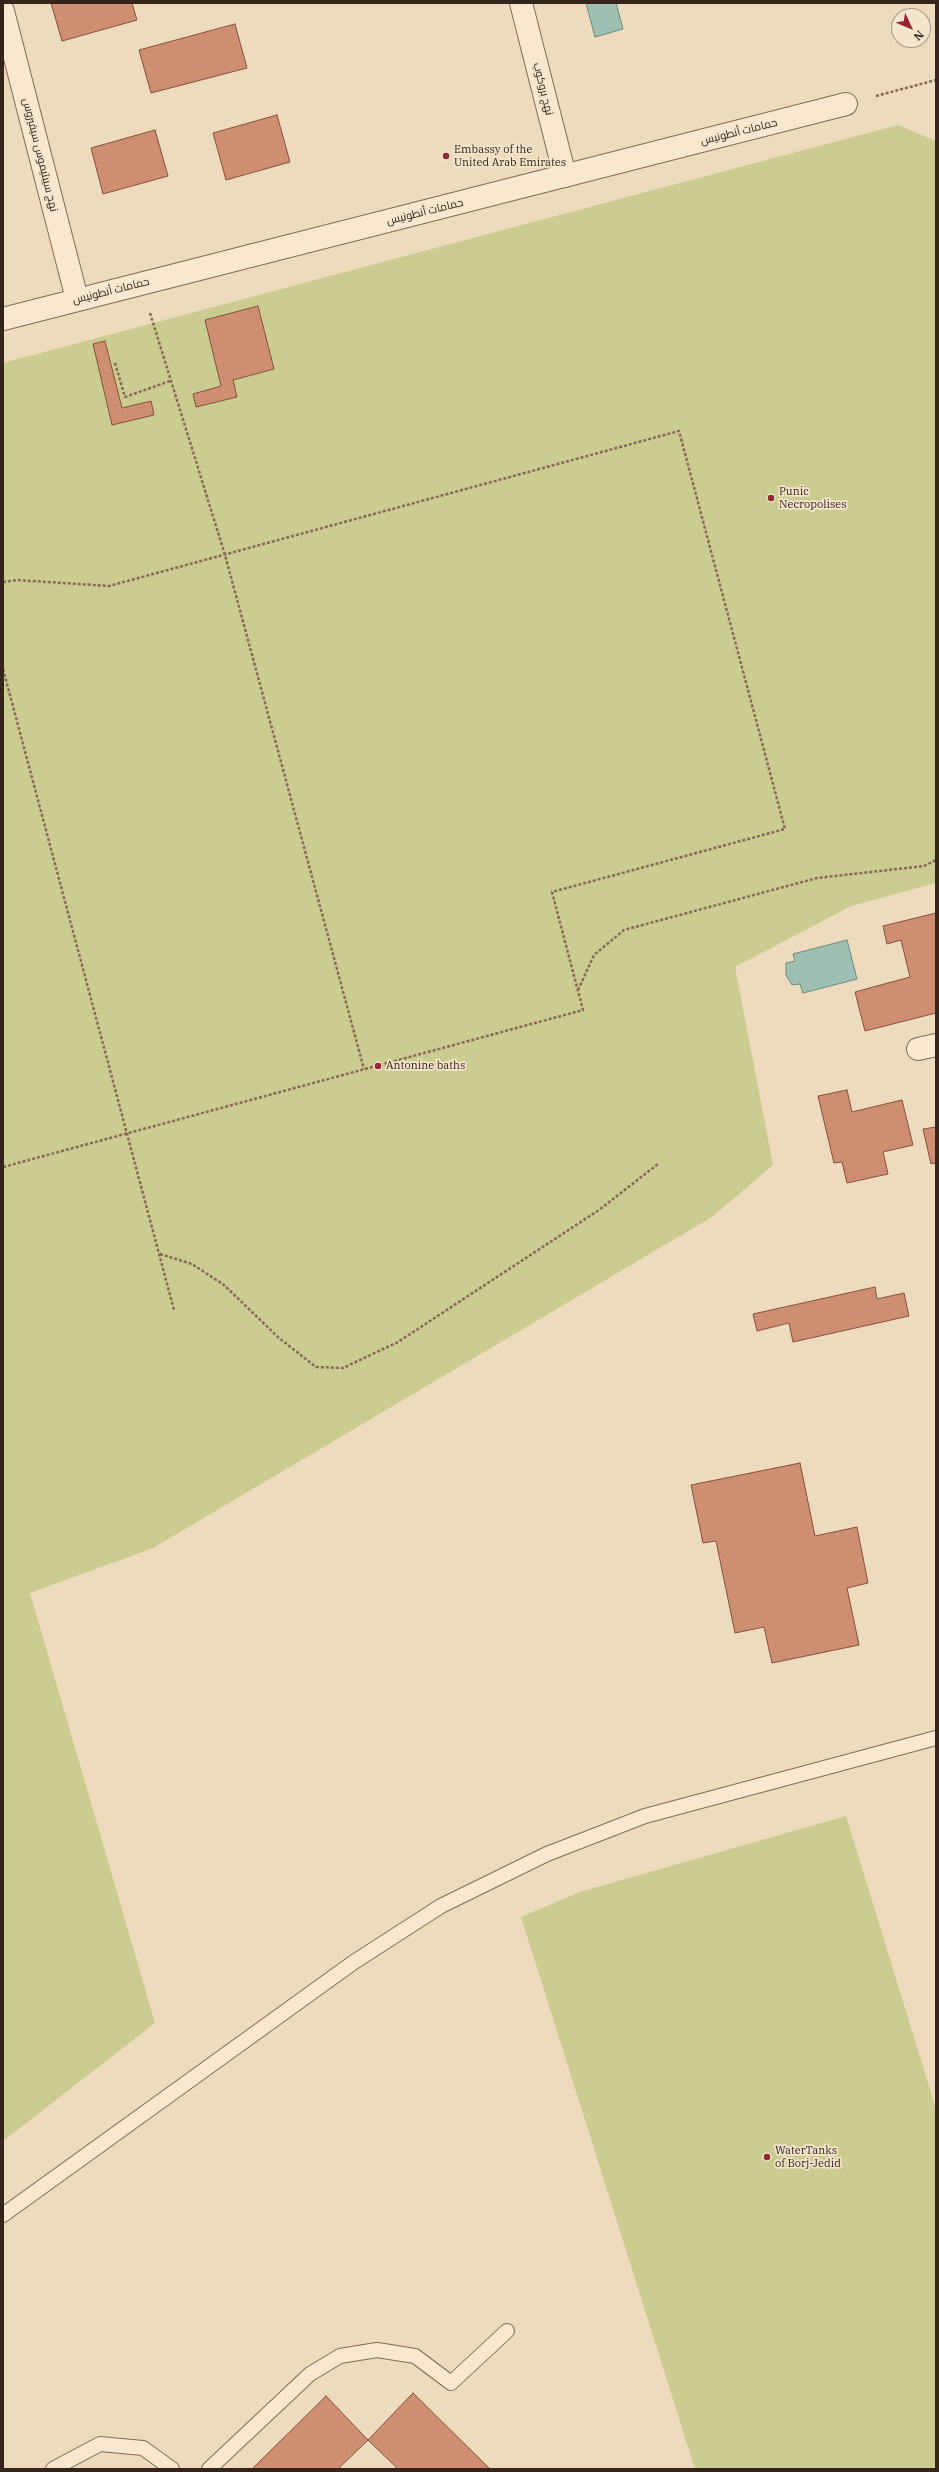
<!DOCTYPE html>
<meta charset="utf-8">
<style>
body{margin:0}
#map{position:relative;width:939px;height:2472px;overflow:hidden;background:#eedabc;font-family:"IBM Plex Serif",serif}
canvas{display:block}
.frame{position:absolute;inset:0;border:4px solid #34241b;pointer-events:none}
.north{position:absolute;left:891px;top:8px;width:40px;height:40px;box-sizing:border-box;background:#f5e5cc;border:1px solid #a89885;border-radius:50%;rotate:134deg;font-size:11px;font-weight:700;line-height:16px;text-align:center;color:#34241b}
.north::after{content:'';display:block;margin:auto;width:14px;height:18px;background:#952531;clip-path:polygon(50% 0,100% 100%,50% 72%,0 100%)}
</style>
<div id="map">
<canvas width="939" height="2472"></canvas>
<div class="frame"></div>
<div class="north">N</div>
</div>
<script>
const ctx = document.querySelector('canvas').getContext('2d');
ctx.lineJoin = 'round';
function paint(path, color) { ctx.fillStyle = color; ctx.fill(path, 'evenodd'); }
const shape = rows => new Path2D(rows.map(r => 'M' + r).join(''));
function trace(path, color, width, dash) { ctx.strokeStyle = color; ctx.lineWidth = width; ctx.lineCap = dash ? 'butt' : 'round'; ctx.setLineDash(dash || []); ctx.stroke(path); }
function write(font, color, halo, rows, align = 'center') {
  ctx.font = font + ' "IBM Plex Serif",Cairo,serif'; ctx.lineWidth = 3.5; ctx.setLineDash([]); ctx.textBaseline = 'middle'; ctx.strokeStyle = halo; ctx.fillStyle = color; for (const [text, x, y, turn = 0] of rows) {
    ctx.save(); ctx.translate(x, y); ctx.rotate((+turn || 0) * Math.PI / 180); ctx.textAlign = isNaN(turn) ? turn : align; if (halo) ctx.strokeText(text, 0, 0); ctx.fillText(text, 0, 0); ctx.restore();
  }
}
const green = shape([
 [898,125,936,141,936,883,851,906,735,967,773,1165,712,1217,153,1548,30,1593,155,2023,3,2141,3,363],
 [846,1816,936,2109,936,2469,695,2469,521,1917,580,1892]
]);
const water = shape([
 [586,3,616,3,623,29,595,37,586,3],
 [847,940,857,979,803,993,800,984,792,985,786,975,786,963,795,961,793,954,847,940]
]);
const building = shape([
 [51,3,132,3,137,20,62,41,51,3],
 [235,24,247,68,151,93,139,50,235,24],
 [277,115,290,162,226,180,213,133,277,115],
 [155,130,168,176,103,194,91,148,155,130],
 [258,306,274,369,233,380,237,397,196,407,193,394,221,386,205,320,258,306],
 [105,341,122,408,151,401,154,415,112,425,93,344,105,341],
 [936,913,936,1013,865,1031,855,992,910,977,901,940,887,944,883,926,936,913],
 [847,1090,852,1112,902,1100,913,1145,883,1152,888,1174,847,1183,842,1162,834,1163,818,1096,847,1090],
 [936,1127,936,1163,931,1164,923,1129,936,1127],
 [875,1287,877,1299,904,1293,909,1316,793,1342,789,1323,757,1331,753,1314,875,1287],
 [800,1463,815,1536,857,1527,868,1583,847,1588,859,1645,772,1663,764,1627,735,1633,716,1541,703,1543,691,1485,800,1463],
 [413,2393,490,2469,398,2469,368,2440,413,2393],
 [326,2396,368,2440,338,2469,252,2469,326,2396]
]);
const path = shape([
 [876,96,936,80],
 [150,313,225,555,364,1069],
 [115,363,125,397,170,381],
 [3,582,17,580,109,586,679,431,785,829,552,892,583,1010,3,1167],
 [3,669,174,1310],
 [578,990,594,955,624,930,817,878,924,866,936,860],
 [160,1254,192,1264,224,1285,279,1338,316,1367,343,1368,398,1342,599,1210,658,1164]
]);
const service = shape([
 [3,2215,354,1962,441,1906,547,1854,645,1816,936,1738],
 [53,2469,100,2444,143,2448,172,2469],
 [209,2469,310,2374,340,2356,377,2350,415,2356,451,2383,507,2331]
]);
const minor = shape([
 [521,3,565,176],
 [3,11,77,299],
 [3,319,846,104],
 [918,1049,936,1045]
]);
const markers = [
 [446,156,4,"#952531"],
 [771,498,4,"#952531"],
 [378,1066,4,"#952531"],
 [767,2157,4,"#952531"]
];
const streetNames = [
 ["نهج بروكوب",543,89,76],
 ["حمامات أنطونيس",739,132,-14],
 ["نهج سيبتيموس سيفيروس",40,155,76],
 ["حمامات أنطونيس",425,212,-14],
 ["حمامات أنطونيس",111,291,-14]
];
const poiNames = [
 ["Embassy of the",454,150],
 ["United Arab Emirates",454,163],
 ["Punic",779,492],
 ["Necropolises",779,505],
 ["Antonine baths",386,1066],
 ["WaterTanks",775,2151],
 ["of Borj-Jedid",775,2164]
];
paint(green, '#cbcc90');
paint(water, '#a0bfb3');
trace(water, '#688c7f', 1);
paint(building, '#cd8e71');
trace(building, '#85513b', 1);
trace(service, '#866a56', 16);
trace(minor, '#866a56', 24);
trace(path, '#866a56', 2.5, [3, 2]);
trace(service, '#f9e8cf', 14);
trace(minor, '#f9e8cf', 22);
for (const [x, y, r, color] of markers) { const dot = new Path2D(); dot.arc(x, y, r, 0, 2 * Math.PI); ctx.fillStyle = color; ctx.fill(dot); trace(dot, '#f5e5cc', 1.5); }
write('11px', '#34241b', '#f5e5cc', streetNames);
write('11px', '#34241b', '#f5e5cc', poiNames, 'left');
</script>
